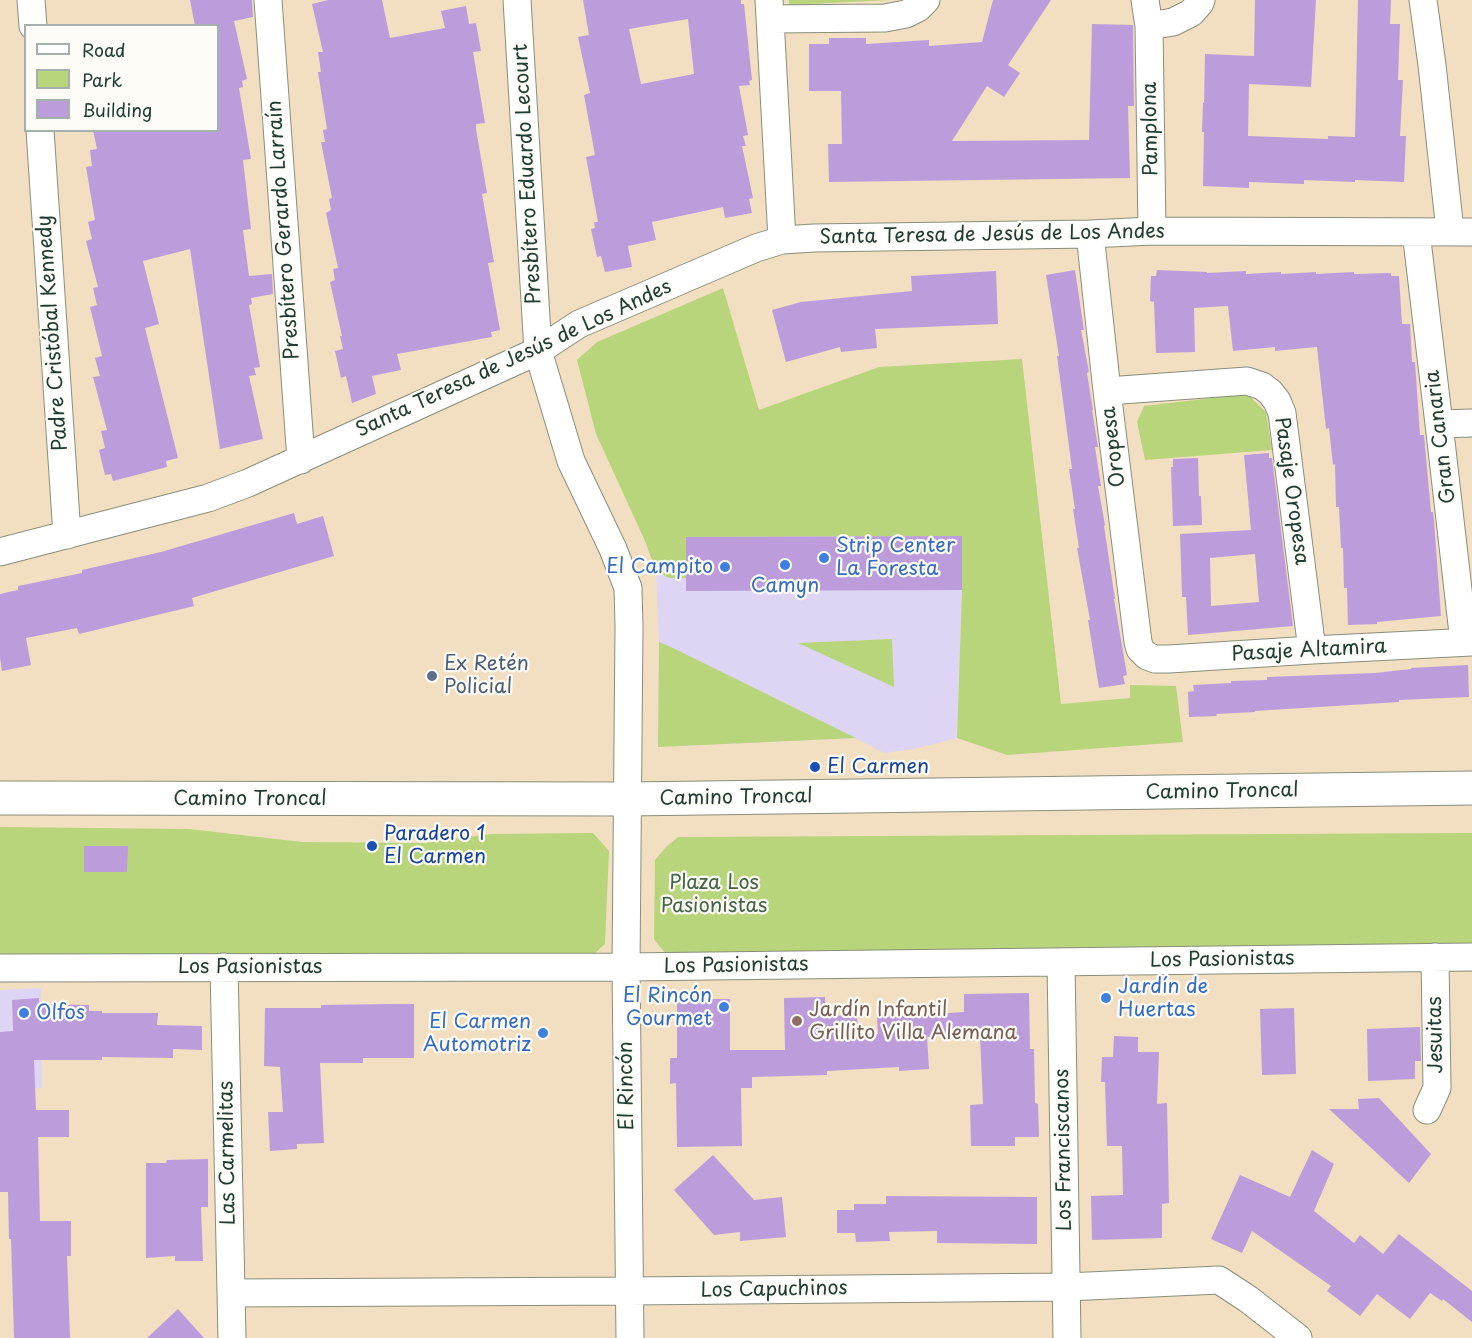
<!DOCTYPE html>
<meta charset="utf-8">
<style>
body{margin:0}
#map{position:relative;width:1472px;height:1338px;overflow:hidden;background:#f2dfc1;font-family:"Playpen Sans",sans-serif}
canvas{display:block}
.legend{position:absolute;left:24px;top:24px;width:195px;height:108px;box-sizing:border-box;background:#fdfcf7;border:2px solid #a4b0a9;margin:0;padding:8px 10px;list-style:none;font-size:18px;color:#1f3d34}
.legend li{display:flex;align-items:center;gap:12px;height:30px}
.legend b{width:30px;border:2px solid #a4b0a9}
</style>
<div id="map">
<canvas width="1472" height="1338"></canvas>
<ul class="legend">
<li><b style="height:8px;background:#fff"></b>Road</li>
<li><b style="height:16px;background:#b8d57b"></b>Park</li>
<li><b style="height:16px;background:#bd9cdb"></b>Building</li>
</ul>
</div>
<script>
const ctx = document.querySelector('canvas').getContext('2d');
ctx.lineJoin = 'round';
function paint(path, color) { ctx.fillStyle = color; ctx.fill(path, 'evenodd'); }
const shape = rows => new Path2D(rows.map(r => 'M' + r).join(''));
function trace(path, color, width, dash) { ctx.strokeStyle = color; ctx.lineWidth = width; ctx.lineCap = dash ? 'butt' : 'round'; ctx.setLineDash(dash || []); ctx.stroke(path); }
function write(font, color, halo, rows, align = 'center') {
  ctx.font = font + ' "Playpen Sans",sans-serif'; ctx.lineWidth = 4.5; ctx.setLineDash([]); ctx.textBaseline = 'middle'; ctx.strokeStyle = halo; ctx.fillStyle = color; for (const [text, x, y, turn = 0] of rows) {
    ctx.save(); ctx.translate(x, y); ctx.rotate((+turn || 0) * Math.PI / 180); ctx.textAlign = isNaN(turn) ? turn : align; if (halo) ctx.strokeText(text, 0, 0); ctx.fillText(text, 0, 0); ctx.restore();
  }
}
const built = shape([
 [962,536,962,590,957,738,914,749,884,753,855,738,658,747,659,642,656,572,645,541,686,537],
 [41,988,42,1088,0,1089,0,990]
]);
const green = shape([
 [789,0,891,0,789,5],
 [723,288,759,410,879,367,1022,359,1061,704,1130,698,1130,685,1176,686,1183,742,1007,755,957,738,962,590,962,536,686,537,686,578,669,578,656,571,645,541,596,434,577,360,597,342],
 [1247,394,1266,412,1272,450,1145,460,1137,422,1144,406],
 [892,639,894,687,798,643],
 [659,642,673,648,856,738,658,747],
 [0,827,189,829,302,842,424,843,491,834,593,833,609,851,605,944,594,954,0,960],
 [1472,833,1472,945,665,953,654,939,655,860,666,847,678,837]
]);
const building = shape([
 [190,0,252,0,253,17,234,21,247,79,242,81,243,87,239,88,251,159,243,160,251,229,243,230,249,276,272,274,273,294,251,298,252,304,249,305,260,367,254,368,256,375,249,376,263,439,220,449,190,249,143,261,159,324,145,328,178,458,166,461,167,467,113,481,111,474,105,475,99,450,105,448,101,431,107,430,93,377,100,376,95,358,102,356,90,307,97,305,93,288,98,287,86,241,92,239,88,222,95,220,86,167,92,166,90,150,97,149,93,130,218,130,218,26,195,26],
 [328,0,382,0,390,38,445,28,441,11,466,6,469,24,476,23,481,51,473,52,485,123,476,124,476,129,487,193,482,194,494,262,488,263,500,330,491,332,492,337,397,354,401,370,372,376,376,394,352,403,346,376,341,378,335,351,343,349,340,336,342,336,330,282,335,280,333,269,338,268,326,213,331,210,329,199,332,198,321,142,325,142,323,130,327,129,318,72,321,72,318,52,323,52,312,4],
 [583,0,741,0,741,4,744,4,752,80,749,81,750,85,739,86,748,135,743,136,746,146,742,146,753,198,749,199,752,213,725,218,723,207,652,222,656,240,628,246,632,267,605,272,601,256,597,257,591,229,595,228,594,222,598,222,586,157,595,155,584,95,590,93,578,37,589,35],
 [688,19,694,74,641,84,629,29],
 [993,0,1051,0,1008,65,1020,73,1004,97,987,86,952,141,1089,140,1092,24,1133,25,1134,106,1128,106,1130,178,829,182,828,144,842,144,841,91,809,91,809,44,829,44,829,38,866,38,866,44,929,40,929,46,982,42],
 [1255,0,1316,0,1311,87,1249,84,1248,136,1328,139,1328,136,1355,137,1358,0,1391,0,1390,24,1400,24,1398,80,1403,80,1400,136,1406,136,1404,182,1355,180,1355,182,1304,180,1304,184,1249,182,1249,188,1203,186,1204,132,1202,132,1203,103,1204,103,1205,54,1254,56],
 [1075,270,1084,330,1081,330,1089,372,1087,373,1093,410,1092,410,1098,447,1095,447,1101,486,1098,486,1105,525,1104,526,1115,599,1114,599,1127,675,1123,676,1125,684,1099,688,1088,620,1090,620,1077,548,1079,548,1073,509,1075,509,1069,469,1072,469,1057,356,1059,356,1046,275],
 [1157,270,1207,272,1207,273,1246,271,1246,274,1281,272,1281,274,1316,272,1316,274,1354,272,1354,274,1391,273,1391,276,1399,276,1402,324,1410,324,1412,362,1415,362,1420,435,1424,435,1431,512,1433,512,1434,521,1441,616,1377,622,1377,624,1348,625,1347,588,1344,588,1343,548,1341,548,1339,507,1336,507,1335,464,1333,465,1329,428,1326,429,1317,347,1275,351,1275,347,1233,351,1228,306,1194,308,1195,352,1156,353,1154,302,1150,301,1151,276,1156,276],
 [996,271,998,324,875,329,877,348,841,352,840,347,786,362,772,310,801,302,912,291,911,276],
 [1269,453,1269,458,1272,458,1293,626,1188,635,1186,597,1182,597,1180,534,1251,530,1244,455],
 [1255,554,1259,602,1211,606,1210,558],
 [1198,458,1199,496,1201,496,1202,525,1173,526,1171,467,1173,467,1173,459],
 [294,513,297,524,323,516,334,556,192,598,194,606,79,634,77,628,26,638,31,665,2,671,0,658,0,594,18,590,18,586,82,573,82,570,161,552],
 [962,536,962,590,686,591,686,537],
 [1468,665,1469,697,1399,700,1399,702,1255,711,1255,712,1216,714,1217,716,1189,717,1188,692,1194,691,1193,685,1231,683,1231,681,1267,680,1267,677,1375,673,1411,669,1411,668],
 [84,846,128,846,127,872,84,872],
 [1029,993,1030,1049,1034,1049,1035,1103,1038,1104,1039,1137,1015,1137,1015,1146,971,1146,970,1105,983,1104,980,1036,927,1037,929,1069,899,1071,899,1067,827,1071,827,1075,752,1077,752,1088,741,1088,742,1146,677,1147,676,1083,670,1084,670,1058,677,1058,677,999,730,999,730,1050,785,1050,784,998,825,997,826,1016,857,1015,858,1034,878,1034,877,1017,964,1012,964,994],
 [39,998,39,1004,89,1005,89,1011,102,1011,102,1013,158,1013,157,1025,202,1026,202,1050,173,1049,173,1058,102,1057,102,1060,34,1060,36,1110,69,1110,69,1137,38,1137,40,1221,71,1221,71,1256,67,1256,70,1338,14,1338,11,1239,9,1239,8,1192,0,1192,0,1032,13,1031,12,1000],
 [390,1004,414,1004,414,1058,363,1058,363,1063,320,1063,324,1143,297,1144,297,1149,270,1151,268,1112,283,1112,280,1067,264,1066,265,1008,321,1008,321,1005],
 [1294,1008,1296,1074,1262,1075,1260,1009],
 [1420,1027,1421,1061,1415,1061,1415,1079,1368,1081,1367,1029],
 [1114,1036,1138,1037,1138,1052,1159,1052,1157,1104,1167,1103,1169,1203,1162,1204,1162,1238,1092,1240,1091,1196,1123,1195,1122,1146,1107,1146,1105,1082,1101,1082,1102,1057,1113,1057],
 [1379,1098,1431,1154,1409,1183,1329,1109,1359,1109,1358,1099],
 [1312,1150,1334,1164,1314,1211,1354,1243,1360,1235,1383,1254,1399,1234,1472,1291,1472,1322,1443,1299,1442,1301,1430,1293,1410,1319,1377,1294,1360,1316,1327,1291,1331,1286,1252,1231,1242,1253,1211,1239,1240,1175,1290,1197],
 [713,1155,754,1200,782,1197,786,1237,740,1241,740,1232,714,1235,674,1190],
 [208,1159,208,1207,201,1207,203,1261,175,1261,175,1256,146,1258,146,1163,166,1163,167,1160],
 [886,1196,1037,1197,1037,1244,937,1243,937,1231,889,1232,890,1241,856,1242,855,1233,837,1233,837,1210,854,1210,854,1204,886,1204],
 [178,1309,204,1338,147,1338]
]);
const minor = shape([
 [31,0,33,26],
 [268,0,301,460],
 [517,0,538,351,571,461,613,549,628,588,629,627,626,967,630,1338],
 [769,0,782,240],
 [1145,0,1149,26,1173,22,1191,13,1200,3,1201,0],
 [1423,0,1432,65,1450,231],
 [770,19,885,18,906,14,918,8,926,0],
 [1149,26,1152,231],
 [40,130,67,535],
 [1416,232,1439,424,1464,642],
 [1090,234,1107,391,1138,642,1140,649,1147,656,1155,659,1169,659,1312,650,1472,642],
 [1107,391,1247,381,1262,386,1270,392,1277,401,1282,413,1312,650],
 [1439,424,1472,423],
 [0,552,208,498,248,483,538,351,579,324,756,248,782,240,814,238,1090,234,1152,231,1472,232],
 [1061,963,1067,1338],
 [224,967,232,1338],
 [0,968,626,967,1472,957],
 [1427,1110,1437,1088,1435,957],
 [231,1293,629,1291,1067,1287,1219,1280,1248,1299,1298,1338]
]);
const primary = shape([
 [0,798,627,799,1472,788]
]);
const markers = [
 [824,558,6,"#3f7fe0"],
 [785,565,6,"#3f7fe0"],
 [725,567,6,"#3f7fe0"],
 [432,676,6,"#5c6f8a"],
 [815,767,6,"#1a4fb4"],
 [372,846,6,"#1a4fb4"],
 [1106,998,6,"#3f7fe0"],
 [724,1007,6,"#3f7fe0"],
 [24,1013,6,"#3f7fe0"],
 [797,1021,6,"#8d6e63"],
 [543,1033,6,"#3f7fe0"]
];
const streetNames = [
 ["Pamplona",1151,129,-91],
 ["Presbítero Eduardo Lecourt",528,174,-93],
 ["Presbítero Gerardo Larraín",284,230,-94],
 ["Santa Teresa de Jesús de Los Andes",992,235,-1],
 ["Padre Cristóbal Kennedy",53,333,-94],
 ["Santa Teresa de Jesús de Los Andes",514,359,-25],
 ["Gran Canaria",1441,437,-97],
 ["Oropesa",1114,447,-97],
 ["Pasaje Oropesa",1291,491,82],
 ["Pasaje Altamira",1309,651,-3],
 ["Camino Troncal",1222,792,-1],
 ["Camino Troncal",736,798,-1],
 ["Camino Troncal",250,799],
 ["Los Pasionistas",1222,960,-1],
 ["Los Pasionistas",736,966,-1],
 ["Los Pasionistas",250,967],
 ["Jesuitas",1436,1035,-91],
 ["El Rincón",627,1086,-91],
 ["Los Franciscanos",1064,1150,-91],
 ["Las Carmelitas",228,1153,-91],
 ["Los Capuchinos",774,1290,-1]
];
const shopNames = [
 ["Strip Center",836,546],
 ["La Foresta",836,569],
 ["El Campito",713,567,"right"],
 ["Camyn",785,586,"center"],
 ["Jardín de",1118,987],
 ["Huertas",1118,1010],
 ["El Rincón",712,996,"right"],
 ["Gourmet",712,1019,"right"],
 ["Olfos",36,1013],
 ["El Carmen",531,1022,"right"],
 ["Automotriz",531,1045,"right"]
];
const serviceNames = [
 ["Ex Retén",444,664],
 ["Policial",444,687]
];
const transitNames = [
 ["El Carmen",827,767],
 ["Paradero 1",384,834],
 ["El Carmen",384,857]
];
const parkNames = [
 ["Plaza Los",714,883],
 ["Pasionistas",714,906]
];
const educationNames = [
 ["Jardín Infantil",809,1010],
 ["Grillito Villa Alemana",809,1033]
];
paint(built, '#ded5f5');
paint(green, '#b8d57b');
paint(building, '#bd9cdb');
trace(minor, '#888e7a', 29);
trace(primary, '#888e7a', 35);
trace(minor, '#fff', 27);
trace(primary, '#fff', 33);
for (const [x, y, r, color] of markers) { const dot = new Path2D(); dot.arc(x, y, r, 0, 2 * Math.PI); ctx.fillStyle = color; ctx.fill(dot); trace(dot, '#fdfcf7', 2); }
write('20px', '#1f3d34', '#fdfcf7', streetNames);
write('20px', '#366cbe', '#fdfcf7', shopNames, 'left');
write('20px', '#4e5e75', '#fdfcf7', serviceNames, 'left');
write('20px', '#164399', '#fdfcf7', transitNames, 'left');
write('20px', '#456346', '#fdfcf7', parkNames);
write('20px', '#785e54', '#fdfcf7', educationNames, 'left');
</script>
